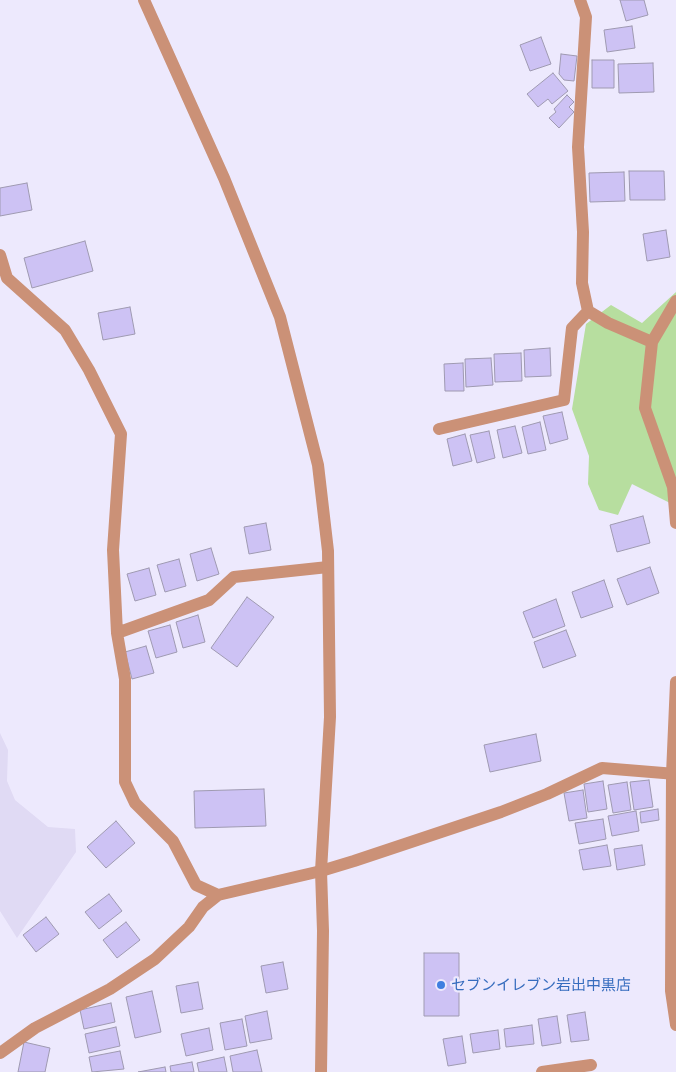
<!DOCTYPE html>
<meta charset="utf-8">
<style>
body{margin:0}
canvas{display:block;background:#ede9fd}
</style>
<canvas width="676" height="1072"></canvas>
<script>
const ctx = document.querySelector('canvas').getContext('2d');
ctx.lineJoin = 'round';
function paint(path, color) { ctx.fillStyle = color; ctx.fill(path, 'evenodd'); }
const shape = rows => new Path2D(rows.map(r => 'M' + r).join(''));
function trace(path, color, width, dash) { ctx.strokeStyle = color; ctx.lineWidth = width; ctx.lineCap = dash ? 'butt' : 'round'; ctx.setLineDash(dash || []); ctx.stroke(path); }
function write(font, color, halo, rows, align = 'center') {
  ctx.font = font + ' "Public Sans","Noto Sans JP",sans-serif'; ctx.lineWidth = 4.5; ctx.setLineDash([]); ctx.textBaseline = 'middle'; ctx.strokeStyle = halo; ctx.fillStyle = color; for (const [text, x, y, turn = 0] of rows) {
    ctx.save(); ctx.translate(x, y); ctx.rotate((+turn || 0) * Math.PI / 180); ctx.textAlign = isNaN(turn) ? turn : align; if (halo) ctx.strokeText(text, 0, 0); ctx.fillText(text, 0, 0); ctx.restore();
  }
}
const built = shape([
 [0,733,8,750,7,781,15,800,48,827,75,829,76,852,17,938,0,911]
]);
const green = shape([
 [676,292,676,506,632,484,618,515,599,510,588,484,589,456,572,409,586,324,611,305,642,323]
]);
const building = shape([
 [620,0,644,0,648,15,626,21,620,0],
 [632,26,635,48,607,52,604,30,632,26],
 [541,37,551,64,530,71,520,45,541,37],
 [561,54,577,56,574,81,564,80,559,74,561,54],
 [592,60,614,60,614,88,592,88,592,60],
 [653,63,654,92,619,93,618,64,653,63],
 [553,73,568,91,552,104,548,99,538,107,527,94,553,73],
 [567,95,574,102,569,107,574,112,559,128,549,118,556,112,554,109,567,95],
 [629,171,664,171,665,200,630,200,629,171],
 [624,172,625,201,590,202,589,173,624,172],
 [27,183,32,210,0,216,0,188,27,183],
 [666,230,670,257,647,261,643,234,666,230],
 [85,241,93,271,32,288,24,258,85,241],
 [130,307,135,334,103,340,98,313,130,307],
 [550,348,551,376,525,377,524,350,550,348],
 [521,353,522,381,495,382,494,354,521,353],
 [491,358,493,385,466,387,465,359,491,358],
 [463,363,464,391,445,391,444,364,463,363],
 [562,412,568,439,550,444,543,416,562,412],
 [540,422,546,450,528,454,522,427,540,422],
 [515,426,522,453,503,458,497,430,515,426],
 [489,431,495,458,477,463,470,435,489,431],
 [465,434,472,461,453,466,447,439,465,434],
 [643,516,650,543,617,552,610,525,643,516],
 [266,523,271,550,249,554,244,527,266,523],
 [211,548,219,574,197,581,190,554,211,548],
 [179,559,186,586,165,592,157,565,179,559],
 [650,567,659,593,627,605,617,579,650,567],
 [149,568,156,595,135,601,127,574,149,568],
 [604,580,613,607,581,618,572,592,604,580],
 [247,597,274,617,237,667,211,648,247,597],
 [556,599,565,626,533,638,523,612,556,599],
 [198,615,205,642,183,648,176,622,198,615],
 [170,625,177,652,156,658,148,631,170,625],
 [566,630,576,656,543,668,534,642,566,630],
 [146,646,154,673,132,679,125,652,146,646],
 [536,734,541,761,490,772,484,745,536,734],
 [649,780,653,807,634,810,630,782,649,780],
 [603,781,607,809,588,812,584,784,603,781],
 [627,782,631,810,613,813,608,785,627,782],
 [264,789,266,826,195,828,194,791,264,789],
 [583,790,587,818,569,821,564,793,583,790],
 [658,809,659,820,641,823,640,812,658,809],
 [636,811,639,831,612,836,608,816,636,811],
 [603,819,606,839,579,844,575,823,603,819],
 [116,821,135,843,106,868,87,847,116,821],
 [607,845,611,866,583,870,579,850,607,845],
 [642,845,645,865,617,870,614,849,642,845],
 [109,894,122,911,99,929,85,912,109,894],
 [46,917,59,934,36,952,23,935,46,917],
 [126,922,140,940,117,958,103,940,126,922],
 [424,953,459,953,459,1016,424,1016,424,953],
 [283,962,288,989,266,993,261,966,283,962],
 [198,982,203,1009,181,1013,176,986,198,982],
 [152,991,161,1032,135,1038,126,997,152,991],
 [111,1003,115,1022,84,1029,80,1010,111,1003],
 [267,1011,272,1039,250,1043,245,1016,267,1011],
 [585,1012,589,1040,571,1042,567,1015,585,1012],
 [557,1016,561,1043,542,1046,538,1019,557,1016],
 [242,1019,247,1046,225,1050,220,1023,242,1019],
 [532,1025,534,1044,506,1047,504,1029,532,1025],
 [116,1027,120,1046,89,1053,85,1034,116,1027],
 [209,1028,213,1050,186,1056,181,1034,209,1028],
 [498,1030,500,1049,473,1053,470,1034,498,1030],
 [462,1036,466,1063,448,1066,443,1039,462,1036],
 [24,1042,50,1048,45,1072,18,1072,24,1042],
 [257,1050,262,1072,233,1072,230,1056,257,1050],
 [120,1051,124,1069,92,1072,89,1057,120,1051],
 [224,1057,227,1072,199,1072,197,1063,224,1057],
 [192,1062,194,1072,171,1072,170,1066,192,1062],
 [165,1067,166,1072,138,1072,165,1067]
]);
const minor = shape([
 [580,0,586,17,578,147,583,232,582,283,588,311,608,323,652,342],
 [0,255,7,278,65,330,89,370,121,434,113,550,117,633,125,679,125,782,135,803,173,841,196,885,218,895],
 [676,301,652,342,645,408,673,487,676,523],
 [439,429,564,400,572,328,588,311],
 [117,633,209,600,234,577,328,567],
 [676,682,672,774,671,991,676,1025],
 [0,1053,35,1028,110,989,155,959,189,927,203,907,218,895,321,871,354,861,501,812,547,794,602,768,676,774],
 [542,1072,591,1065]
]);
const tertiary = shape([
 [144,0,224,178,280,317,318,465,328,551,330,717,321,871,323,931,321,1072]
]);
const markers = [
 [441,985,5,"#3f7fe0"]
];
const shopNames = [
 ["セブンイレブン岩出中黒店",451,985]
];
paint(built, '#e0daf4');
paint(green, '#b7de9f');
paint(building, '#cdc2f4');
trace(building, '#9f9ab1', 1);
trace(minor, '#cb9177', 12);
trace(tertiary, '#cb9177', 12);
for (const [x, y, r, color] of markers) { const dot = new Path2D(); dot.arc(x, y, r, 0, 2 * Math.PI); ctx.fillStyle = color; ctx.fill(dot); trace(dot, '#ede9fd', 2); }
write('15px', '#366cbe', '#ede9fd', shopNames, 'left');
</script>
